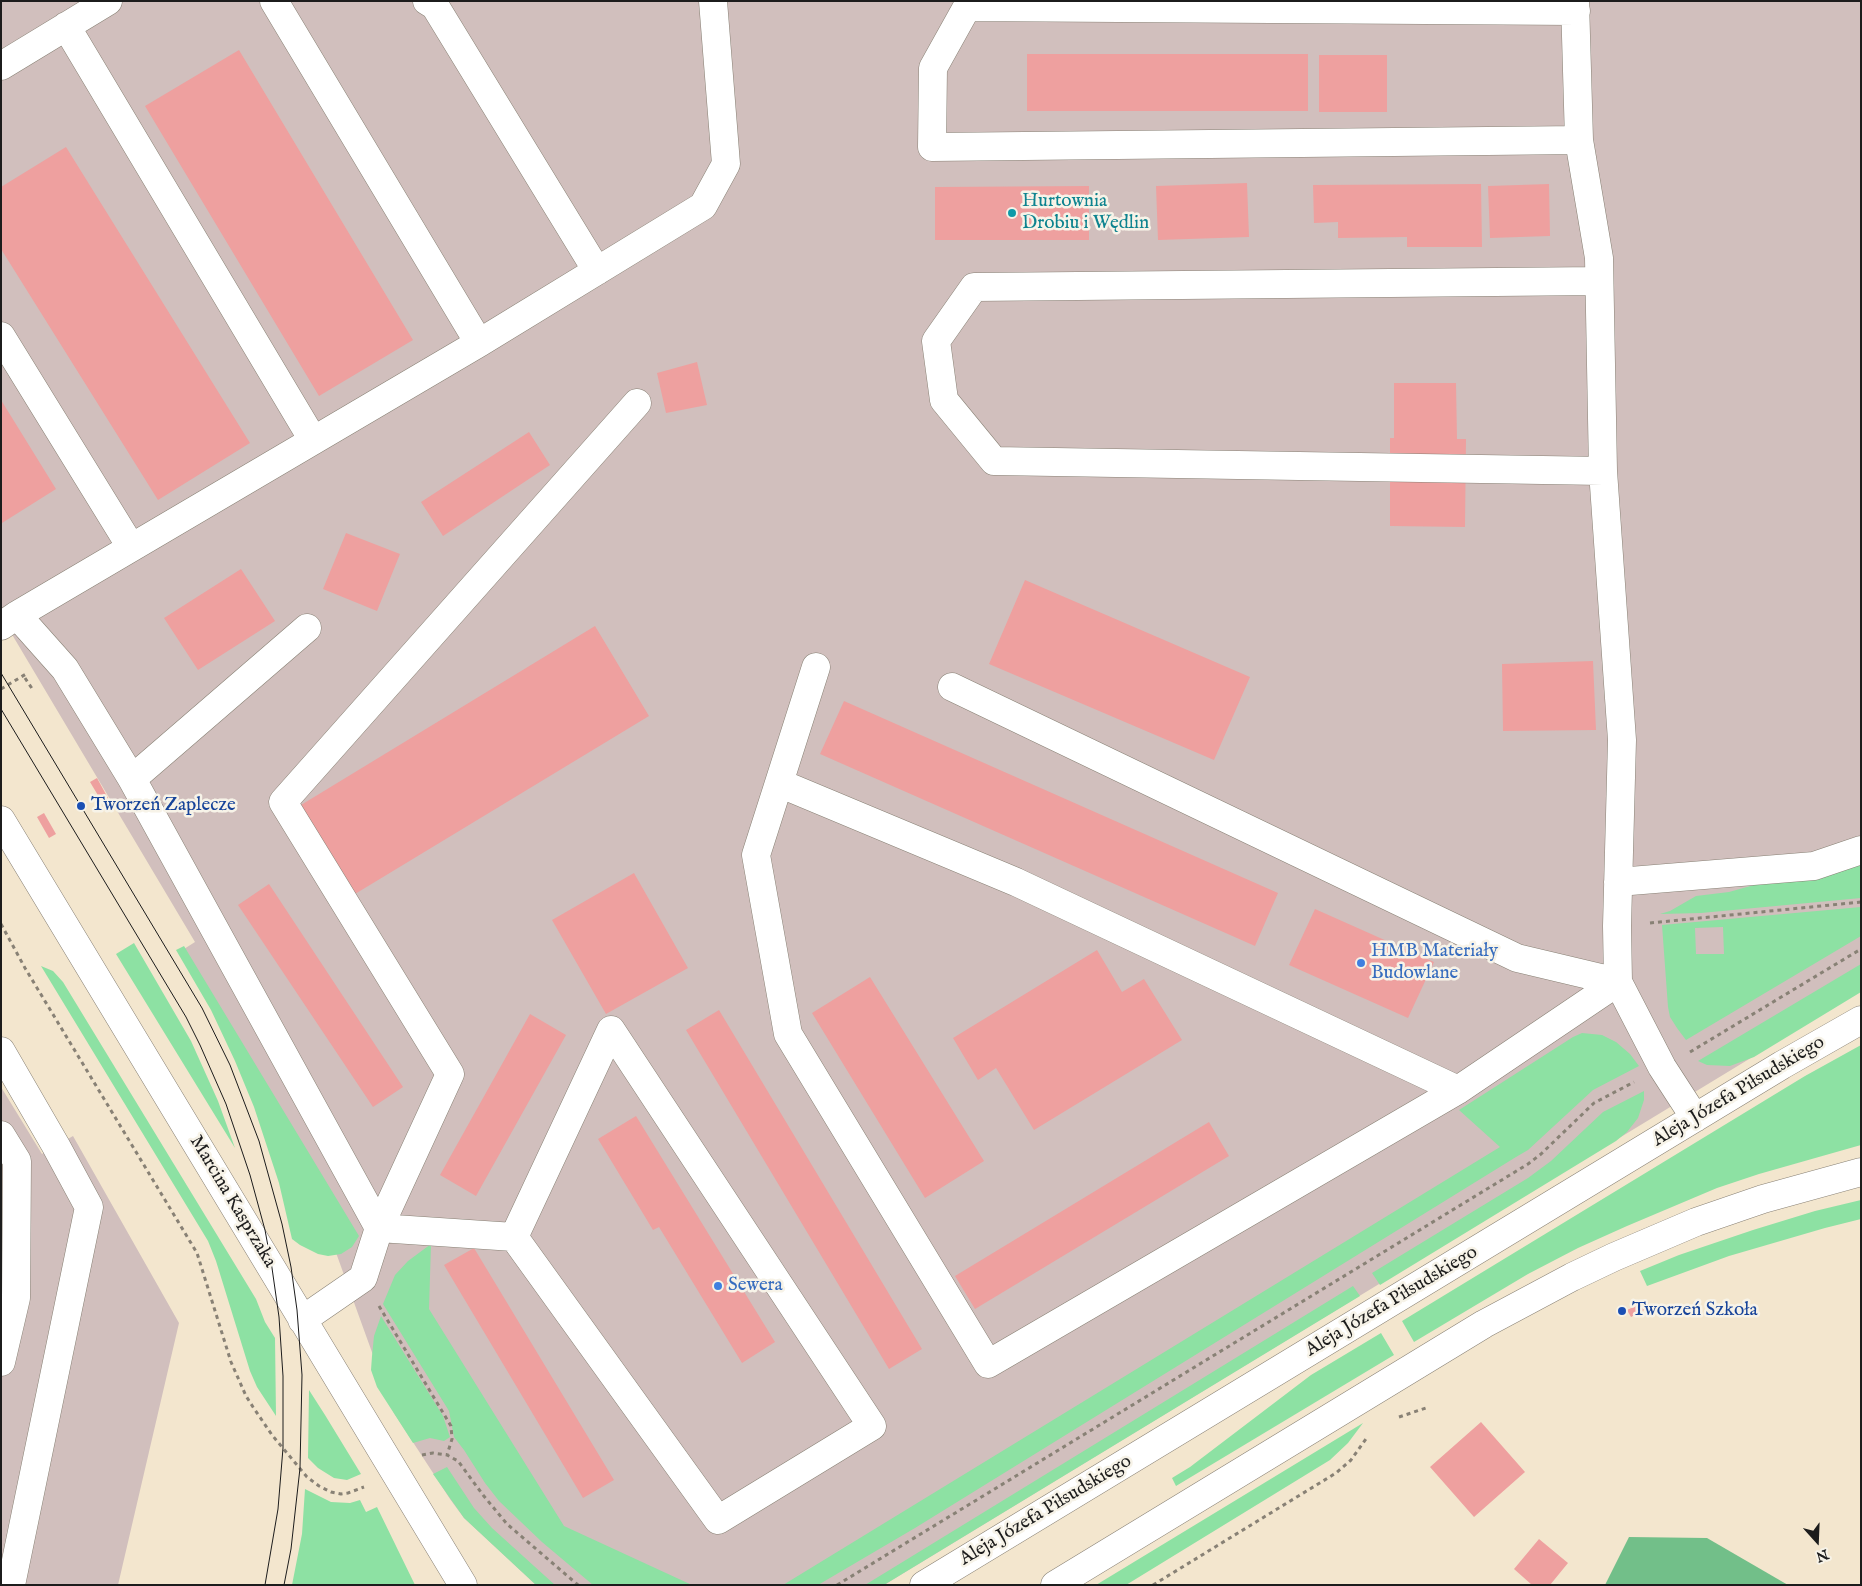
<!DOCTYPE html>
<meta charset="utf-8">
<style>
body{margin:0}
#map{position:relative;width:1862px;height:1586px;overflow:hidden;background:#f3e6ce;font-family:"IM FELL English",serif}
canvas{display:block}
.frame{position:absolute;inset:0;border:2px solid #1c1c1c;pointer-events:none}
.north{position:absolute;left:1792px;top:1516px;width:50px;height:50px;-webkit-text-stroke:4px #f7f3e8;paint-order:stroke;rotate:160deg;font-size:14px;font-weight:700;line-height:20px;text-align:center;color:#1c1c1c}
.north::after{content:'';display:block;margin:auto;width:18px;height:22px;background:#1c1c1c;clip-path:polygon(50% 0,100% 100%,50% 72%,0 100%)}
</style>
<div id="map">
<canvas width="1862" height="1586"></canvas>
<div class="frame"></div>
<div class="north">N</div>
</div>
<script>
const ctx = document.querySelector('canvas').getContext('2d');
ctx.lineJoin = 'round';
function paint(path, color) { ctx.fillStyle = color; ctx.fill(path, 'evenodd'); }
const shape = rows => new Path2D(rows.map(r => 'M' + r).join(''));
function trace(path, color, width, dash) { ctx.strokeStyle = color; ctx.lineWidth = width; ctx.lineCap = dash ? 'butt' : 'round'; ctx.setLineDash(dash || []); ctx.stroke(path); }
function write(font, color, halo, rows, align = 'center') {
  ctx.font = font + ' "IM FELL English",serif'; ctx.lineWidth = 5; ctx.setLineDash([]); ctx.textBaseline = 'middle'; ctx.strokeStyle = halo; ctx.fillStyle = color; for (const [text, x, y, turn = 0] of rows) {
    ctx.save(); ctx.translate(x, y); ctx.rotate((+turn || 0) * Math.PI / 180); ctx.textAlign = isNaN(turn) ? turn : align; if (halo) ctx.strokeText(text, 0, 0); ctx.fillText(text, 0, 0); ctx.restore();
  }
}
const industrial = shape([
 [1,1,1861,1,1861,991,884,1585,536,1585,464,1518,450,1499,394,1413,301,1156,184,949,195,942,1,616],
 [1,1087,42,1154,73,1136,179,1323,118,1585,1,1585]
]);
const green = shape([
 [1861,855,1861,898,1701,913,1660,914,1670,911,1696,896,1729,892],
 [1861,907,1861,936,1686,1040,1677,1028,1670,1017,1668,1007,1662,925],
 [1723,927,1724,954,1696,954,1695,928],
 [134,943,191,1041,218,1101,235,1148,116,954],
 [184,946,359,1236,352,1247,341,1254,328,1256,318,1254,300,1245,292,1239,279,1183,254,1107,235,1061,211,1010,176,950],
 [1861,964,1861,992,1754,1057,1730,1066,1707,1065,1698,1061],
 [41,966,53,971,63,982,256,1299,265,1322,275,1338,276,1416,257,1387,250,1371,216,1261,208,1241],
 [1582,1033,1602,1035,1616,1042,1630,1054,1639,1066,1593,1090,1528,1150,1516,1157,915,1528,818,1585,783,1585,1500,1147,1459,1110,1573,1037],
 [1861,1045,1861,1145,1759,1174,1717,1188,1627,1226,1578,1248,1528,1274,1414,1342,1402,1321,1805,1076],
 [1644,1091,1644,1100,1638,1118,1627,1132,1616,1141,1380,1285,1372,1273,1528,1178,1551,1161,1603,1112],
 [1861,1200,1861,1219,1825,1228,1729,1256,1647,1286,1640,1271,1679,1255,1753,1230,1815,1211],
 [431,1244,429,1309,564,1526,692,1585,593,1585,542,1542,499,1501,485,1483,464,1450,454,1437,449,1411,383,1304,395,1275,408,1261],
 [1353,1286,1360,1296,884,1585,865,1585],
 [381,1316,443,1416,450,1437,444,1441,430,1438,413,1443,377,1387,371,1370,372,1356,374,1336],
 [1381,1333,1394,1355,1176,1486,1172,1478,1190,1467,1311,1375],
 [309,1390,325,1415,361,1474,347,1480,334,1478,318,1468,308,1458],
 [1363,1423,1348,1443,1330,1460,1126,1585,1096,1585],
 [447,1467,474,1508,492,1528,555,1585,536,1585,464,1518,433,1474],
 [305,1489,331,1502,350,1503,360,1500,366,1512,377,1507,415,1585,292,1585,302,1534]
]);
const forest = shape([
 [1629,1537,1707,1538,1788,1585,1605,1585]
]);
const building = shape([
 [239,50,413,340,319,396,145,106],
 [1027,54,1308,54,1308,111,1027,111],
 [1319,55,1387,55,1387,112,1319,112],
 [66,147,250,443,158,500,1,249,1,187],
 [1247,183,1249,237,1158,240,1156,186],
 [1481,184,1482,247,1407,247,1407,237,1338,238,1338,222,1314,223,1313,185],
 [1549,184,1550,236,1490,238,1488,186],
 [1089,186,1089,240,935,240,935,187],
 [697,362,707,405,666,413,657,373],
 [1394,383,1456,383,1457,439,1466,439,1465,527,1390,526,1390,438,1394,438],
 [1,400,56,489,2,523,1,521],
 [529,432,550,465,443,536,421,502],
 [346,533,400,554,377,611,323,589],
 [241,569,275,621,198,670,164,618],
 [1025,580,1250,677,1214,760,989,664],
 [595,626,649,716,355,894,301,805],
 [1593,661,1596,730,1503,731,1502,664],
 [844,701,1278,893,1255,946,820,754],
 [97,778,108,798,102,802,90,782],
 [44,813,56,834,49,838,37,817],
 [634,873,688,968,606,1014,552,920],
 [269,884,403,1087,373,1107,238,905],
 [1315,909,1434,962,1408,1018,1289,965],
 [1097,950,1122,992,1144,979,1182,1040,1034,1130,996,1068,978,1080,953,1038],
 [870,977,984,1161,925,1198,812,1013],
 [719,1010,922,1349,889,1369,686,1030],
 [530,1014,566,1035,476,1196,440,1175],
 [636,1116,775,1342,742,1363,659,1227,653,1230,598,1139],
 [1209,1122,1229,1156,975,1309,955,1276],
 [474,1248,614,1480,583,1498,444,1265],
 [1647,1301,1650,1307,1631,1317,1627,1310],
 [1481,1422,1525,1472,1474,1517,1430,1467],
 [1539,1539,1568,1563,1550,1585,1532,1585,1514,1569]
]);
const path = shape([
 [25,678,33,690],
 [1,689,26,674],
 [1650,923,1861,902],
 [1,924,25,968,197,1253,231,1362,246,1396,253,1407,272,1435,307,1477,319,1486,331,1492,341,1494,348,1493,364,1487],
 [1690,1052,1861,949],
 [379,1306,451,1426,452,1439,447,1455],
 [1399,1417,1426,1408],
 [422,1455,433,1453,447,1455,458,1461,483,1495,507,1524,578,1585],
 [837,1585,1528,1164,1541,1154,1594,1103,1634,1082],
 [1153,1585,1336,1473,1351,1460,1368,1436]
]);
const minor = shape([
 [274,1,479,343],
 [427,1,435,6,597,271],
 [973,1,967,7,933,68,932,147,1579,140],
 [1575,1,1579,140,1599,258,1603,471,1622,740,1617,926,1618,982,1662,1067,1695,1118],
 [967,7,1576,11],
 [66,26,313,440],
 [1,66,108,1],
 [1599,281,974,287,936,341,944,400,994,461,1603,471],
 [1,336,131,547],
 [17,615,65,669,132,779,379,1228,514,1237,718,1520,872,1426,611,1030,514,1237],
 [1,626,17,615,479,343,703,206,726,164,713,1],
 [816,667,756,855,788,1034,988,1364,1458,1090,1618,982,1517,958,952,687],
 [132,779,307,628],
 [779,783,1016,882,1458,1090],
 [1,820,463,1585],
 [1618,882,1814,866,1861,850],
 [1,1051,56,1146,89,1207,11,1585],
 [1,1135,17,1161,16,1298,1,1362],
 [302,1320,363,1278,379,1228,450,1074,283,802,637,403],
 [924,1585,1782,1065,1861,1020],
 [1055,1585,1415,1366,1484,1324,1572,1277,1614,1257,1696,1222,1763,1199,1861,1172]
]);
const tram = shape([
 [1,673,202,1008,230,1065,259,1141,282,1224,291,1267,297,1310,302,1375,300,1468,291,1549,284,1585],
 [1,709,186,1017,200,1045,226,1104,250,1175,265,1230,272,1268,279,1317,283,1376,283,1448,278,1509,265,1585]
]);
const markers = [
 [1012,213,5,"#0f9aa8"],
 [81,806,5,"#1a4fb4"],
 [1361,963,5,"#3f7fe0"],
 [718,1286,5,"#3f7fe0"],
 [1622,1311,5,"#1a4fb4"]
];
const cultureNames = [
 ["Hurtownia",1022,202],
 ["Drobiu i Wędlin",1022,224]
];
const transitNames = [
 ["Tworzeń Zaplecze",91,806],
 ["Tworzeń Szkoła",1632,1311]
];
const shopNames = [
 ["HMB Materiały",1371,952],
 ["Budowlane",1371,974],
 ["Sewera",728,1286]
];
const streetNames = [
 ["Aleja Józefa Piłsudskiego",1739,1092,-31],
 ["Marcina Kasprzaka",232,1202,59],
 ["Aleja Józefa Piłsudskiego",1392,1302,-31],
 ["Aleja Józefa Piłsudskiego",1046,1511,-31]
];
paint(industrial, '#d1bfbd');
paint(green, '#8de1a3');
paint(forest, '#72bf89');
paint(building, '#eea09f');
trace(minor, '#888175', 29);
trace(path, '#888175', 3, [4, 4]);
trace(minor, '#fff', 28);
trace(tram, '#1c1c1c', 1);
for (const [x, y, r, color] of markers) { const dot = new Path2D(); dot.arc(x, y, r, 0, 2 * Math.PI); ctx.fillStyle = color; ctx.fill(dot); trace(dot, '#f7f3e8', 2); }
write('19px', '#0d838f', '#f7f3e8', cultureNames, 'left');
write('19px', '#164399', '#f7f3e8', transitNames, 'left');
write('19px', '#366cbe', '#f7f3e8', shopNames, 'left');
write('19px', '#1c1c1c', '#f7f3e8', streetNames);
</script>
